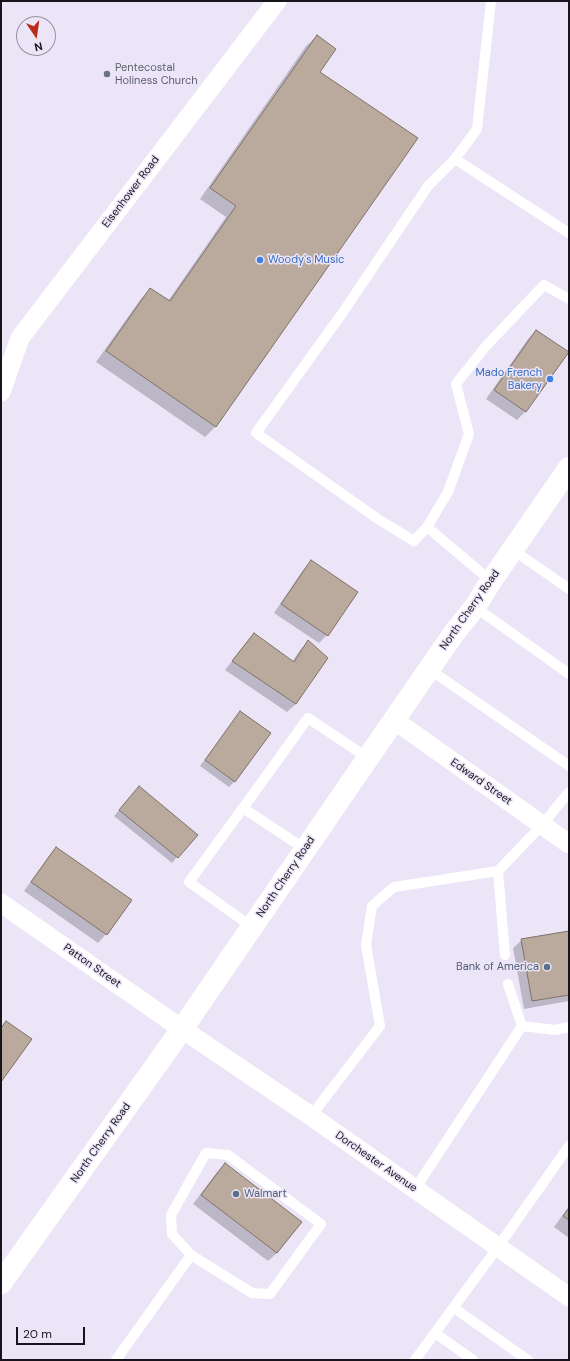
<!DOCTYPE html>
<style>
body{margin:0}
#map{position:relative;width:570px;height:1361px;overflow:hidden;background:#ece5f8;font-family:"DM Sans",sans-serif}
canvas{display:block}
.frame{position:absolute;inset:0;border:2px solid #17151b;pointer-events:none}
.north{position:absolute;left:16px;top:16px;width:40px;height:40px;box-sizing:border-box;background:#ece5f8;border:1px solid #9792a0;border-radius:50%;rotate:167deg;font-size:11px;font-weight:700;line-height:16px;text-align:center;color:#17151b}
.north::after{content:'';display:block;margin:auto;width:14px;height:18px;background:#b92c17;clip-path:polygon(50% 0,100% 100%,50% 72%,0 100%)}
.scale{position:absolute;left:16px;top:1327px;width:69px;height:18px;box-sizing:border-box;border:2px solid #17151b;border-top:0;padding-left:5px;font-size:12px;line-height:14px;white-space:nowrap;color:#17151b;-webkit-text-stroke:3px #ece5f8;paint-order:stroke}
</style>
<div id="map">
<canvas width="570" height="1361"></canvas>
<div class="frame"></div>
<div class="north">N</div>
<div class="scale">20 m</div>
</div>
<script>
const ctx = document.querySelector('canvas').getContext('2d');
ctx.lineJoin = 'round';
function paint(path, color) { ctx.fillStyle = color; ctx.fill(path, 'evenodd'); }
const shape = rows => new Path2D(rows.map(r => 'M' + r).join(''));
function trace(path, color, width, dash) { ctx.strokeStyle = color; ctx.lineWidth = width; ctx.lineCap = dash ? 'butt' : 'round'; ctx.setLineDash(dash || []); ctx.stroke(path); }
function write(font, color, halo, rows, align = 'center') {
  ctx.font = font + ' "DM Sans",sans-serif'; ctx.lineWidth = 3; ctx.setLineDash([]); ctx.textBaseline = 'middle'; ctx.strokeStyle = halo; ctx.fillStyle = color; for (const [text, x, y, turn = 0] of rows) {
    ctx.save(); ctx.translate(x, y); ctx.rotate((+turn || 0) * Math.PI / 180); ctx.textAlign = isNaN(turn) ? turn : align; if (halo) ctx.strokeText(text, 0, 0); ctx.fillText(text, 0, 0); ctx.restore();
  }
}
const shadow = shape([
 [317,36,319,72,216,426,205,437,96,362,140,300,150,289,168,301,226,217,200,199,306,46],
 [536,331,567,352,525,412,517,420,486,399,528,339],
 [311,562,327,635,319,643,274,613,303,570],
 [254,634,292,662,300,650,308,642,326,658,296,704,287,712,225,670,246,643],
 [240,713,235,781,229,787,200,766,235,719],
 [133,794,177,857,172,863,114,816],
 [56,848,106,934,98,943,24,891,48,857],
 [569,932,569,1001,524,1009,513,948,522,940],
 [225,1164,277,1253,268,1261,193,1204,217,1172],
 [569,1206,569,1238,554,1227]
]);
const building = shape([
 [317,35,336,49,320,72,418,138,216,427,106,351,150,288,170,301,236,206,210,188,317,35],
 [536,330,569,352,526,412,494,390,536,330],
 [311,560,358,592,328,636,281,604,311,560],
 [254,633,294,662,308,640,328,658,296,704,232,661,254,633],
 [240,711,271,733,235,782,205,760,240,711],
 [139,786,198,835,178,858,119,810,139,786],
 [56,847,132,900,107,935,31,882,56,847],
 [569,931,569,995,532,1001,521,939,569,931],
 [6,1021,32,1039,1,1082,1,1028,6,1021],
 [225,1163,302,1222,277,1253,201,1195,225,1163],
 [569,1208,569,1220,563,1216,569,1208]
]);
const service = shape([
 [491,1,477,129,455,159,569,233],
 [455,159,428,186,341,315,256,433,378,519,414,541,427,527,448,492,469,434,456,384,486,346,544,285,569,299],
 [427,527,491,581],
 [513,550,569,589],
 [475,607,569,674],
 [429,669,569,766],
 [243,808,308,718,368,758],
 [498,871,505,955],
 [252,927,189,882,243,808,305,849],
 [508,984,522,1026],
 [522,1026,555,1030,569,1027],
 [311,1116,380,1026,366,945,372,906,394,887,498,871,542,825,569,792],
 [415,1189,522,1026],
 [454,1308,528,1360],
 [435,1333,473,1360],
 [116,1360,191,1255,252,1293,270,1294,321,1224,228,1155,206,1153,171,1215,172,1234,191,1255],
 [415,1360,498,1247,569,1146]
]);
const minor = shape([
 [1,392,20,338,277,1],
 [394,720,569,844],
 [1,903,182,1029,311,1116,569,1297]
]);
const primary = shape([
 [1,1283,182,1029,394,720,454,633,475,607,491,581,569,468]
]);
const markers = [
 [107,74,4,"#6b7280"],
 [260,260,4,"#3f7fe0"],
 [550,379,4,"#3f7fe0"],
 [547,967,4,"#5c6f8a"],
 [236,1194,4,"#5c6f8a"]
];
const worshipNames = [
 ["Pentecostal",115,68],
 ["Holiness Church",115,81]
];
const streetNames = [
 ["Eisenhower Road",131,192,-53],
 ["North Cherry Road",470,610,-55],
 ["Edward Street",481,782,35],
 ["North Cherry Road",286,877,-56],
 ["Patton Street",92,966,35],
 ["North Cherry Road",101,1143,-55],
 ["Dorchester Avenue",376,1162,35]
];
const shopNames = [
 ["Woody's Music",268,260],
 ["Mado French",542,373,"right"],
 ["Bakery",542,386,"right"]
];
const serviceNames = [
 ["Bank of America",539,967],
 ["Walmart",244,1194,"left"]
];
paint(shadow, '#0003');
paint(building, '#b9aa9d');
trace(building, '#7f7165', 1);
trace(service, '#fff', 10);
trace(minor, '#fff', 19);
trace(primary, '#fff', 22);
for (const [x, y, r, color] of markers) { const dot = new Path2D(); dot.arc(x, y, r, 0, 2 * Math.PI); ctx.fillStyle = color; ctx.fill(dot); trace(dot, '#ece5f8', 1.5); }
write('11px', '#5b616d', '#ece5f8', worshipNames, 'left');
write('11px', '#17151b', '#ece5f8', streetNames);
write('11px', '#366cbe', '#ece5f8', shopNames, 'left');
write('11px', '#4e5e75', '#ece5f8', serviceNames, 'right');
</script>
